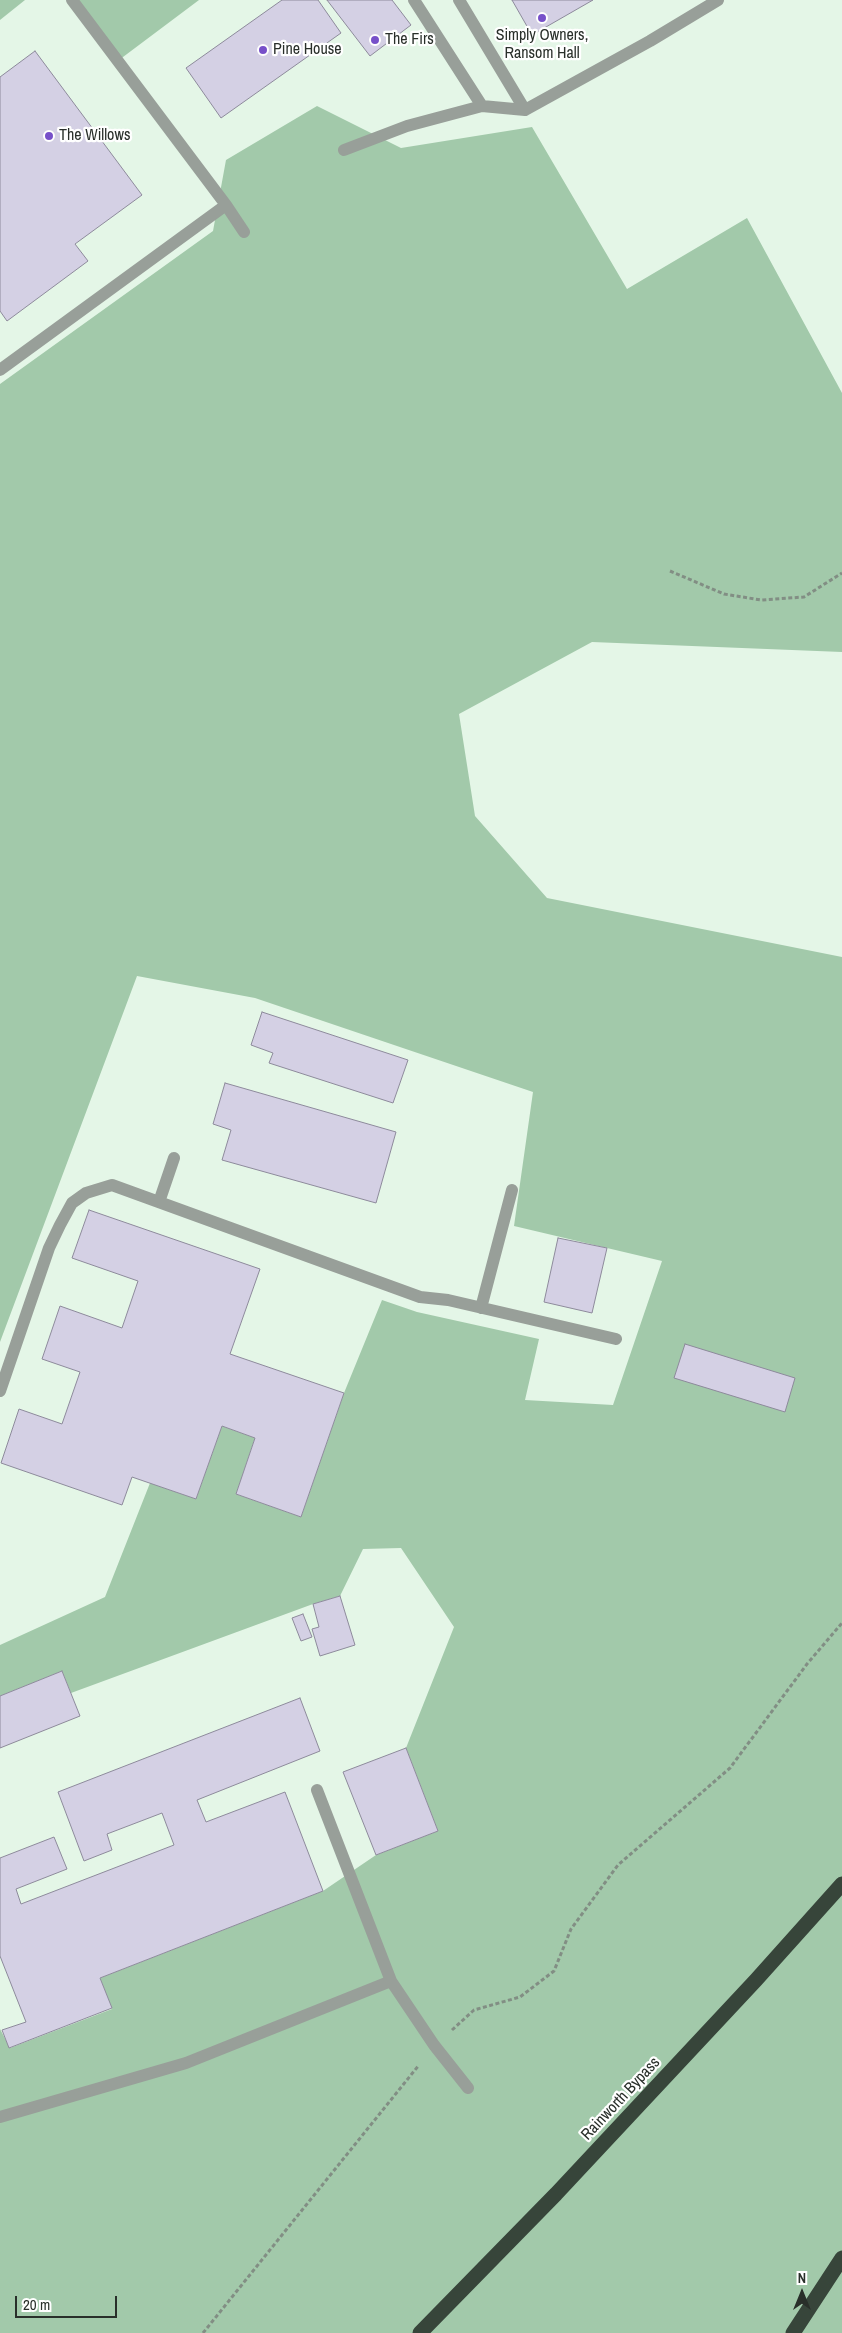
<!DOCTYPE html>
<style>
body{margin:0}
#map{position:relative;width:842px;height:2333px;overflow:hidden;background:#e4f6e7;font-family:"Archivo Narrow",sans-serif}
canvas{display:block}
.north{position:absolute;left:777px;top:2268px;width:50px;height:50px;-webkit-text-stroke:4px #fff;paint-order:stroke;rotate:0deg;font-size:14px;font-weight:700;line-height:20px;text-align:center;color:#292f2a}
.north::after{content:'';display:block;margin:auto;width:18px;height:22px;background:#292f2a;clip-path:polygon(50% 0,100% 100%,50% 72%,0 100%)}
.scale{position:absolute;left:15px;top:2296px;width:102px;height:22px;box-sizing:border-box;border:2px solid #292f2a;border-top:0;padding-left:6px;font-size:15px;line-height:18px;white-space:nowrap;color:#292f2a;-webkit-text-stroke:4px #fff;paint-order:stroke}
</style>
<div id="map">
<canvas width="842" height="2333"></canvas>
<div class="north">N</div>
<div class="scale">20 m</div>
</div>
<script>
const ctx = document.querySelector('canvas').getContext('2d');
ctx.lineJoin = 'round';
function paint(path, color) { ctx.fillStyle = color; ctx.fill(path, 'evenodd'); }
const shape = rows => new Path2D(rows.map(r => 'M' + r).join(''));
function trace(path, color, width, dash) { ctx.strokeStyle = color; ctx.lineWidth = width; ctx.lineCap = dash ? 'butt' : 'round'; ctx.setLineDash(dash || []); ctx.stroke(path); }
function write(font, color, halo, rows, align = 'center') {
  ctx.font = font + ' "Archivo Narrow",sans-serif'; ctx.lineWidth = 4.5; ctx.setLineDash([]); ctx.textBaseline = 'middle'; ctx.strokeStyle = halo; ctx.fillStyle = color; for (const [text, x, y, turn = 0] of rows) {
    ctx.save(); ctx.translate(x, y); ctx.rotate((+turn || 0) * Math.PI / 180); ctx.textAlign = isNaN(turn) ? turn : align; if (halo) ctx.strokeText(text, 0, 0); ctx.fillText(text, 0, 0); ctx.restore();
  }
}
const green = shape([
 [0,0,25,0,0,20],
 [68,0,199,0,115,63],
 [317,106,401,148,532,127,627,289,747,218,842,393,842,652,592,642,459,714,475,816,547,898,842,957,842,2333,0,2333,0,2029,10,2048,112,2009,100,1978,323,1891,376,1855,438,1831,406,1748,454,1627,401,1548,363,1549,340,1596,313,1604,71,1693,62,1671,0,1696,0,1645,105,1597,150,1483,196,1499,222,1426,255,1438,236,1494,301,1517,344,1393,382,1300,417,1312,539,1339,525,1400,613,1405,662,1261,514,1226,533,1092,255,998,137,976,0,1342,0,384,213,231,226,160]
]);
const building = shape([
 [282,0,318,0,341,33,221,118,186,68,282,0],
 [327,0,392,0,411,25,370,56,327,0],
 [512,0,593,0,532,35,512,0],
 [35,51,142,195,75,244,88,261,7,321,0,311,0,77,35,51],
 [262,1012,408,1060,393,1103,269,1063,273,1053,251,1045,262,1012],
 [225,1083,396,1132,376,1203,222,1160,231,1130,213,1124,225,1083],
 [89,1210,260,1269,230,1354,344,1393,301,1517,236,1494,255,1438,222,1426,196,1499,132,1477,122,1505,1,1463,19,1409,62,1424,80,1372,42,1359,60,1306,122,1328,138,1281,72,1258,89,1210],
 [558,1238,607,1248,592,1313,544,1302,558,1238],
 [685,1344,795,1378,785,1412,674,1378,685,1344],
 [340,1596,355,1645,320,1656,312,1629,319,1627,313,1604,340,1596],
 [303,1614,312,1637,301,1641,292,1618,303,1614],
 [62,1671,80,1716,0,1748,0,1696,62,1671],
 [300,1698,320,1751,197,1800,206,1822,285,1792,323,1891,100,1978,112,2008,9,2048,2,2030,26,2022,0,1956,0,1858,54,1837,67,1869,16,1889,21,1904,174,1845,162,1813,107,1834,112,1850,84,1861,58,1792,300,1698],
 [406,1748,438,1831,376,1855,343,1772,406,1748]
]);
const path = shape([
 [670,571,724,594,761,600,804,597,842,573],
 [452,2030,474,2010,520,1997,554,1971,571,1929,618,1865,730,1768,807,1664,842,1623],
 [203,2333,419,2065]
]);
const minor = shape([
 [414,0,482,106],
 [459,0,525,110],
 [344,150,407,126,482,106,525,110,650,41,718,0],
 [226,205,244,232],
 [0,370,226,205,72,0],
 [159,1202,174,1158],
 [481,1308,512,1190],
 [0,1391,49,1248,60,1225,72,1203,86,1193,112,1185,420,1297,448,1300,616,1339],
 [317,1790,391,1981,434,2045,468,2088],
 [0,2117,186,2063,391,1981]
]);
const highway = shape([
 [420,2333,556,2194,756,1980,842,1884],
 [793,2333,842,2258]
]);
const markers = [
 [542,18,5,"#7750c9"],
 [375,40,5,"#7750c9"],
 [263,50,5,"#7750c9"],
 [49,136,5,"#7750c9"]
];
const poiNames = [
 ["Simply Owners,",542,36,"center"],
 ["Ransom Hall",542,54,"center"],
 ["The Firs",385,40],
 ["Pine House",273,50],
 ["The Willows",59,136]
];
const streetNames = [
 ["Rainworth Bypass",621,2099,-47]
];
paint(green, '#a2c9aa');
paint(building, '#d4d0e4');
trace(building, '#8d8a9b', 1);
trace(path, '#828e84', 3, [4, 2.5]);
trace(minor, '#989f99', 12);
trace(highway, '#37453a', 15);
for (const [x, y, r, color] of markers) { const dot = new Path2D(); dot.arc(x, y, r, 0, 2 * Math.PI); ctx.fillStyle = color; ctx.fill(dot); trace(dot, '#fff', 2); }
write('16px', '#292f2a', '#fff', poiNames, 'left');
write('16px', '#292f2a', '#fff', streetNames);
</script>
